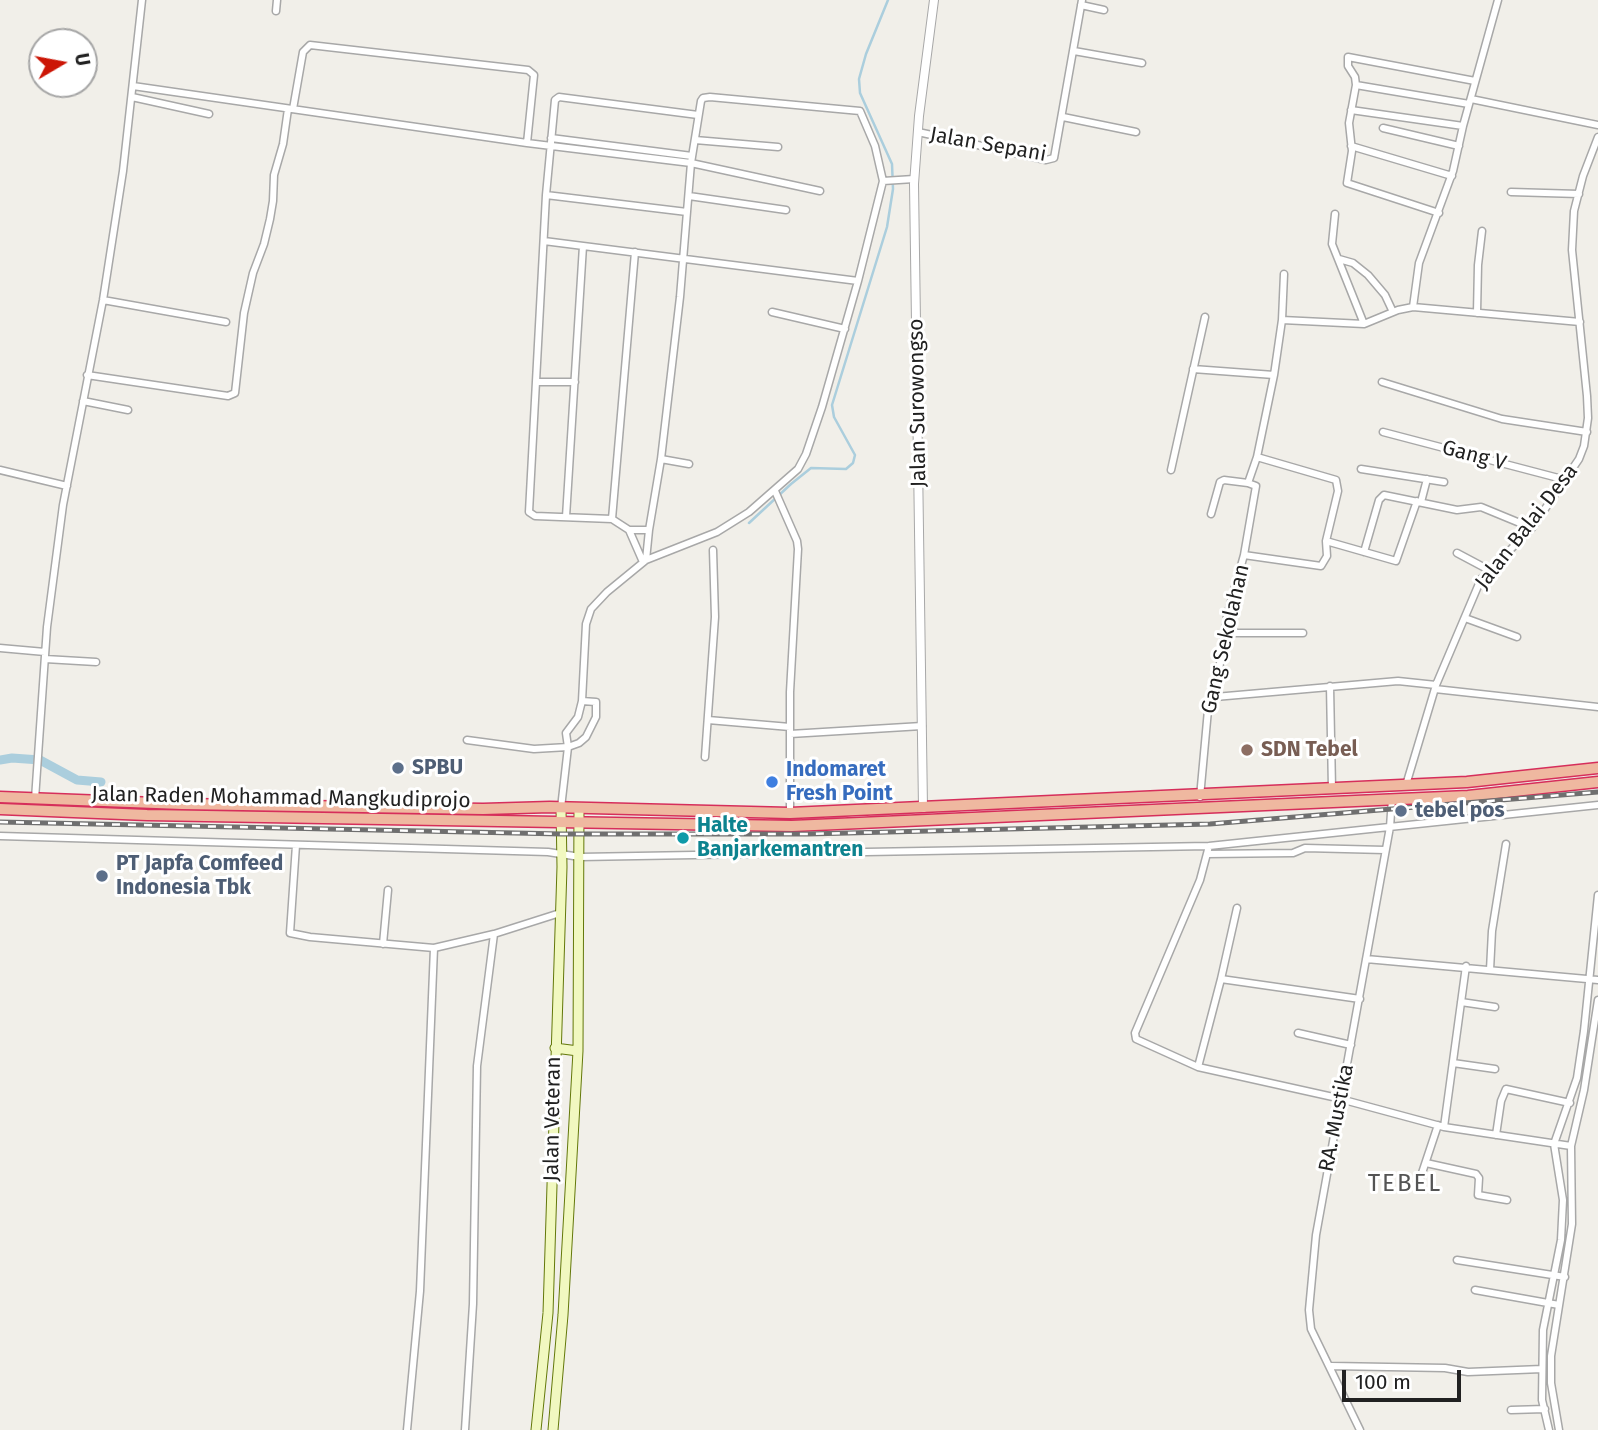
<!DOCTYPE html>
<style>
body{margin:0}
#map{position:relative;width:1598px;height:1430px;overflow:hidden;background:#f1efe9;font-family:"Fira Sans",sans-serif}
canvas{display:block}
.north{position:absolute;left:28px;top:28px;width:70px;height:70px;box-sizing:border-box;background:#fff;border:2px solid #a6a6a6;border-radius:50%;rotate:80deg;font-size:19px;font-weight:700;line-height:28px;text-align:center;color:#212121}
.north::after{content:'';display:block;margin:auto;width:24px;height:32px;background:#cc1606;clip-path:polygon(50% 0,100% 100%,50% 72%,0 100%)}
.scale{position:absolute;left:1342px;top:1370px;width:119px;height:32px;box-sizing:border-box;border:4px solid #212121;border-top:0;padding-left:9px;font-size:21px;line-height:24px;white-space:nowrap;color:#212121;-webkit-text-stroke:5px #fff;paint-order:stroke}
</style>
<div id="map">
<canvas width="1598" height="1430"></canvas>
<div class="north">U</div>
<div class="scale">100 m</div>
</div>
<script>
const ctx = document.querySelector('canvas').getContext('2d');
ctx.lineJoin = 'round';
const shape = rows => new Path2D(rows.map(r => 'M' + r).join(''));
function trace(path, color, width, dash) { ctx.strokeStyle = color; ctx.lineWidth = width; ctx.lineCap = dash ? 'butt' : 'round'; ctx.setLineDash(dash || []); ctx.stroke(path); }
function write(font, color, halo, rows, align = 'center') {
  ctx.font = font + ' "Fira Sans",sans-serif'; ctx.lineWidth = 6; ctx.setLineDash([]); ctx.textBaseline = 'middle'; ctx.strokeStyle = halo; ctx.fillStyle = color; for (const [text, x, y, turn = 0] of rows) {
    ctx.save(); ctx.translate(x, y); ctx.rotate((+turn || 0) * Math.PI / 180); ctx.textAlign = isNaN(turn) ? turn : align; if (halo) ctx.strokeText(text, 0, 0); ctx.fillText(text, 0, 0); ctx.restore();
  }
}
const stream = shape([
 [749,523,791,484,811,468,846,469,853,463,855,455,834,417,832,405,887,227,893,189,892,164,860,93,859,79,866,54,888,0]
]);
const canal = shape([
 [0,760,12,758,40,760,77,780,101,782]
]);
const minor = shape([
 [1081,5,1104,10],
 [276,11,277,0],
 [1074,51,1142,63],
 [1356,85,1469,104],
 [133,86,527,143,691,163,820,191],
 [132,97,209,114],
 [1471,99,1598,125],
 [293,109,303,52,310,45,528,70,534,75,527,143],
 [1351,110,1463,126],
 [1063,117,1136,132],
 [1383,128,1459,146],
 [918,132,1046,160,1054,158,1082,0],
 [551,138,692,156],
 [695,140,778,147],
 [1351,146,1452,176],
 [1511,192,1579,194],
 [546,195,687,212],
 [689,196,786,210],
 [1439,213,1347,183,1352,151,1349,123,1356,85,1355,77,1348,66,1348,57,1475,81],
 [1335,214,1332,244,1364,324],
 [544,241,858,281],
 [1339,259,1353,263,1368,275,1385,295,1393,312],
 [103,300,226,322],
 [1413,307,1419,263,1453,171,1463,126,1498,0],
 [772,312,845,329],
 [1477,313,1478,265,1482,231],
 [1282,320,1364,324,1398,310,1413,307,1580,322],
 [1193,369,1274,375],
 [87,375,228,396,235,393,244,313,253,273,264,244,270,219,273,201,274,175,283,144,288,109],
 [537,382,575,382],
 [1382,382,1502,419,1587,432],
 [83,401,128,410],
 [1383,432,1566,480],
 [661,459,689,464],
 [1361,469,1444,482],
 [0,470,67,486],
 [1171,470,1205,317],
 [775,491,797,541,798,549,790,692,790,813],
 [1421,502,1427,479],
 [1211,514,1220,482,1224,480,1248,483,1257,457,1274,375,1282,320,1284,274],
 [566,517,583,246],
 [612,519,635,252],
 [629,530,643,562],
 [649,530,629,530,612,519,535,516,529,512,546,195,555,100,559,97,698,115],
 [1326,541,1396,561,1417,501],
 [1364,552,1379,500,1384,495,1457,510,1481,507,1532,528],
 [1457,553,1489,570],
 [1244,555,1256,486,1248,483],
 [646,560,649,530,661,459,680,297,691,163,701,101,703,98,710,97,860,111,875,146,883,181],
 [1465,618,1517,637],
 [1224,633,1303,633],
 [0,648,45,652],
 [45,659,96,662],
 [1330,686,1332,789],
 [1435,689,1598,707],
 [1215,697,1398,681,1436,685],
 [708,720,790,727],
 [790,734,922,726],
 [467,740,534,749,568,747,579,743,586,737,596,717,596,702,582,701],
 [705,757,715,617,713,550],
 [1406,785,1436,685,1481,579,1532,528,1579,459,1584,446,1588,418,1587,396,1572,250,1574,211,1583,176,1598,137],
 [1200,797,1208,710,1215,697,1227,616,1244,555,1321,566,1327,556,1326,541,1338,491,1336,480,1257,457],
 [35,799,47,627,63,505,103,300,123,171,142,0],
 [561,808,568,747,566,733,578,717,582,701,586,624,591,609,607,592,646,560,717,532,749,512,798,469,806,454,822,407,858,281,883,181,914,179],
 [0,836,548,852,580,857,1209,846,1598,805],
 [296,845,290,933,310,937,434,948,494,934,560,913],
 [1209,846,1200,880,1135,1033,1136,1039,1198,1067,1333,1097,1444,1127,1571,1146],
 [1207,854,1293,853,1305,848,1385,850],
 [1237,908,1221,979,1360,999],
 [383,944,388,890],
 [1366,959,1598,980],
 [1490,970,1492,931,1506,844],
 [1461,1002,1495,1007],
 [1298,1033,1351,1045],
 [1453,1063,1495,1069],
 [1198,1067,1221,979],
 [1444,1127,1466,966],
 [1496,1135,1501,1101,1506,1089,1570,1103],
 [1426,1163,1476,1174,1479,1178,1478,1195,1507,1200],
 [1418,1185,1438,1125],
 [1457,1260,1565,1277],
 [1475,1290,1559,1305],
 [1331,1366,1445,1368,1468,1372,1542,1369],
 [1511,1410,1545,1409],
 [407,1430,420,1291,434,948],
 [465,1430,473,1304,477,1066,494,934],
 [1360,1430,1311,1329,1309,1310,1316,1235,1390,827,1392,799],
 [1549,1430,1542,1400,1543,1330,1561,1240,1563,1200,1554,1144,1577,1078,1584,1031,1598,895],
 [1559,1430,1551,1383,1551,1356,1572,1224,1571,1146,1584,1090,1598,1000]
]);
const tertiary = shape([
 [923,808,914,184,919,116,934,0]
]);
const secondary = shape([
 [555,1048,578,1051],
 [536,1430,548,1313,562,867,561,808],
 [553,1430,563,1315,578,1051,579,808]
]);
const trunk = shape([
 [0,797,182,804,483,809,550,807,790,813,1467,782,1598,768],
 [0,809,147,815,792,826,1468,796,1598,782]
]);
const rail = shape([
 [0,822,562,834,808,834,1210,824,1598,792]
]);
const markers = [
 [1247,750,7,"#8d6e63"],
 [398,768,7,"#5c6f8a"],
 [772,782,7,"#3f7fe0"],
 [1401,811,7,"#5c6f8a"],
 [683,838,7,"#0f9aa8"],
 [102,876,7,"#5c6f8a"]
];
const streetNames = [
 ["Jalan Sepani",988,145,10],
 ["Jalan Surowongso",918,403,-91],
 ["Gang V",1474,456,15],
 ["Jalan Balai Desa",1527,527,-52],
 ["Gang Sekolahan",1226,639,-77],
 ["Jalan Raden Mohammad Mangkudiprojo",281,798,1],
 ["RA. Mustika",1337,1118,-79],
 ["Jalan Veteran",553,1119,-89]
];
const educationNames = [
 ["SDN Tebel",1261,750]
];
const serviceNames = [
 ["SPBU",412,768],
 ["tebel pos",1415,811],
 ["PT Japfa Comfeed",116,864],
 ["Indonesia Tbk",116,888]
];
const shopNames = [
 ["Indomaret",786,770],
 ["Fresh Point",786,794]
];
const cultureNames = [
 ["Halte",697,826],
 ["Banjarkemantren",697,850]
];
const quarterNames = [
 ["TEBEL",1405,1184]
];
trace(stream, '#abcedd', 2.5);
trace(canal, '#abcedd', 9);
trace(minor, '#a8a8a8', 9);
trace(tertiary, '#a8a8a8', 10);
trace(secondary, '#637809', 11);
trace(trunk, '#d62e5b', 13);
trace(minor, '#fff', 6);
trace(tertiary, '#fff', 8);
trace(secondary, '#f1f8c0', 9);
trace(trunk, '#efb8a0', 10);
trace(rail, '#6f6f6f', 5);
trace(rail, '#fff', 2.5, [8]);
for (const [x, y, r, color] of markers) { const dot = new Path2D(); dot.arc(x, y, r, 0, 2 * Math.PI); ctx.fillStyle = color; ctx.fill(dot); trace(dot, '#fff', 2.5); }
write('21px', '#212121', '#fff', streetNames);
write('bold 21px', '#785e54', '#fff', educationNames, 'left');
write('bold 21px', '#4e5e75', '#fff', serviceNames, 'left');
write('bold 21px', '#366cbe', '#fff', shopNames, 'left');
write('bold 21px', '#0d838f', '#fff', cultureNames, 'left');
ctx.letterSpacing = '2px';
write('24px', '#545454', '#fff', quarterNames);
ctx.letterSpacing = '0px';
</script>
